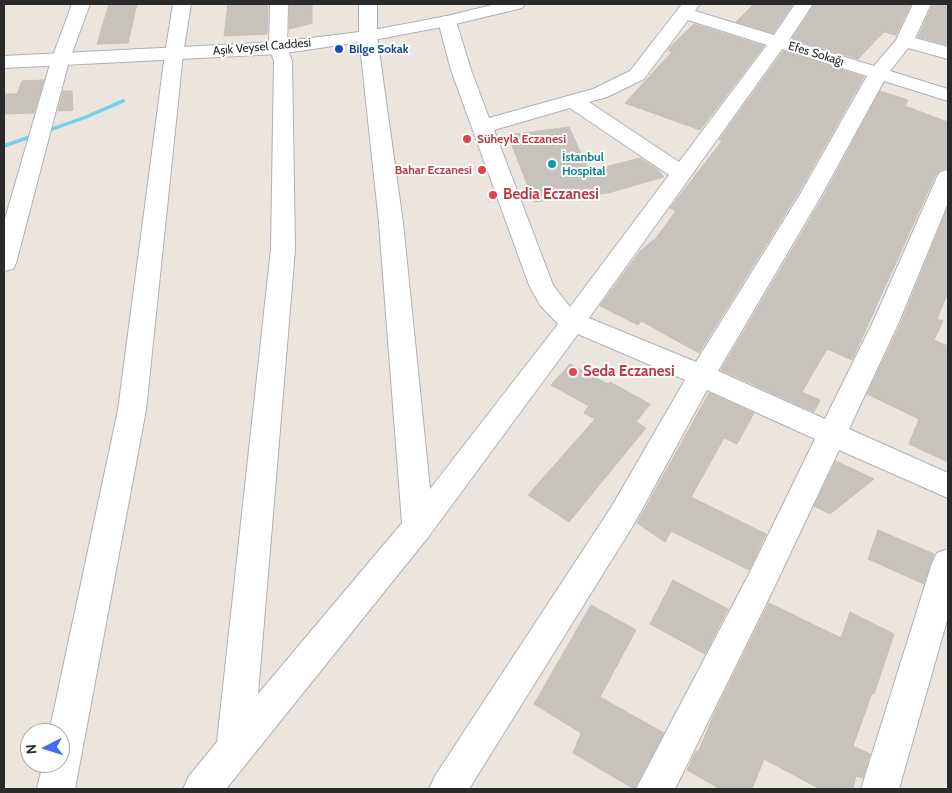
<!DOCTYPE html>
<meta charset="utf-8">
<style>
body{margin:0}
#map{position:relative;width:952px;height:793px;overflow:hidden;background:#ece5dd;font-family:Cabin,sans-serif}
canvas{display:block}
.frame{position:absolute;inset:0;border:5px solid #2a2a2a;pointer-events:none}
.north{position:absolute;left:20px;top:723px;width:50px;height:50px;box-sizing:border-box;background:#fff;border:1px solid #aaa;border-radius:50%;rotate:265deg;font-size:14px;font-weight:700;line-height:20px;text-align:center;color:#2a2a2a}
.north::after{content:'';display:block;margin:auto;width:18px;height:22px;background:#426af3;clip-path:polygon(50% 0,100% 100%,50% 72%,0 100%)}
</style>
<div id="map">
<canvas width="952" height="793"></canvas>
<div class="frame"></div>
<div class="north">N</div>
</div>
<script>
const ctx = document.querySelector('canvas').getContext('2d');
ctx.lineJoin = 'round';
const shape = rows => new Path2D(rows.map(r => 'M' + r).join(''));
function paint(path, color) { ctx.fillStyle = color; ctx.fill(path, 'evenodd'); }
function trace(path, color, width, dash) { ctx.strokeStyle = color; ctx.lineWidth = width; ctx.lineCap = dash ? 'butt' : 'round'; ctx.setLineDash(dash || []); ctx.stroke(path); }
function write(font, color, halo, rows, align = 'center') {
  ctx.font = font + ' Cabin,sans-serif'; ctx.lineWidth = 4; ctx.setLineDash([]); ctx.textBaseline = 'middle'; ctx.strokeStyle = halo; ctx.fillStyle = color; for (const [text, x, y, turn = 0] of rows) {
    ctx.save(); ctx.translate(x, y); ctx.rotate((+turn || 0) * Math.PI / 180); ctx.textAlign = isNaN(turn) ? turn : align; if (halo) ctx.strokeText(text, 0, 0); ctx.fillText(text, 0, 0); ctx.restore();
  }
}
const stream = shape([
 [123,99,125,100,125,102,88,118,4,148,4,144,84,116,123,99]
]);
const building = shape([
 [109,4,137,4,128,43,97,44,109,4],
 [228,4,268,4,267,34,224,36,228,4],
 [290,4,312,4,312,23,289,29,290,4],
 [754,4,793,4,773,33,736,22,754,4],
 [815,4,911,4,896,35,884,32,858,59,792,39,815,4],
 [933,4,948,4,948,45,918,37,933,4],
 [694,24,764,46,700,130,625,103,672,52,668,50,671,46,694,24],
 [783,51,864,77,797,195,699,353,641,321,638,325,600,306,640,251,656,238,676,211,670,208,722,141,719,140,783,51],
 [44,80,34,113,4,114,4,94,17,94,22,81,44,80],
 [63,91,72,91,73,110,58,111,63,91],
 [880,91,908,100,905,106,948,122,948,168,940,170,935,176,852,360,827,349,802,392,820,400,814,412,721,370,823,197,880,91],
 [569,127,589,171,640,158,657,169,664,177,608,193,534,202,508,135,569,127],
 [948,207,948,292,937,319,943,321,934,340,948,346,948,462,909,444,919,419,867,394,901,323,948,207],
 [570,364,608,384,610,382,650,404,636,422,646,428,569,522,528,495,595,419,584,413,589,406,551,385,570,364],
 [709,393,754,413,737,444,724,438,691,497,766,534,749,570,671,531,665,542,637,523,709,393],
 [836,461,874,479,830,514,814,506,836,461],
 [878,530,934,554,924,584,868,559,878,530],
 [673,580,728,609,705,654,650,624,673,580],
 [769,603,841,638,850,612,894,634,874,694,872,693,853,746,870,754,863,778,856,776,853,789,820,789,764,759,752,789,720,789,687,770,696,751,698,752,716,710,769,603],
 [591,605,636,630,600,697,664,733,634,789,573,753,581,733,534,704,591,605]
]);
const street = shape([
 [72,4,90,4,69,61,16,263,13,269,4,271,4,222,51,61,72,4],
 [173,4,191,4,183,54,146,410,75,789,37,789,43,763,60,763,60,733,49,733,118,410,165,54,173,4],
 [270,4,288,4,287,48,292,61,295,249,258,694,402,523,379,223,359,36,359,4,377,4,377,36,403,223,430,489,558,324,540,305,529,285,451,70,438,21,441,17,447,16,453,17,456,21,471,70,489,118,593,89,630,71,682,4,700,4,695,11,774,35,795,4,813,4,789,40,874,66,896,40,913,4,931,4,915,38,948,47,948,59,908,48,890,71,948,89,948,101,884,81,821,196,718,371,825,419,873,322,937,177,940,172,948,170,948,203,899,322,849,429,948,473,948,498,839,450,771,594,675,789,636,789,749,574,815,439,707,390,634,524,469,789,429,789,435,776,612,506,685,380,578,334,429,536,226,789,183,789,189,776,217,742,271,249,274,61,269,48,270,4],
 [688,20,767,45,679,162,589,102,607,97,644,79,688,20],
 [782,49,867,76,799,196,696,362,589,318,782,49],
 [570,108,669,175,570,307,553,285,494,130,570,108],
 [948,549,948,617,899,789,861,789,932,563,937,553,948,549]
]);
const secondary = shape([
 [496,4,525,4,522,8,447,26,368,41,278,54,4,68,4,56,278,42,368,31,447,16,496,4]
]);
const markers = [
 [339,49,5,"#1a4fb4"],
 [467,139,5,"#e0444e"],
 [552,164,5,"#0f9aa8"],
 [482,170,5,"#e0444e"],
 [493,195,5,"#e0444e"],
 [573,372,5,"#e0444e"]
];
const farStreetnames = [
 ["Aşık Veysel Caddesi",262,47,-5],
 ["Efes Sokağı",816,54,17]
];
const farTransitnames = [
 ["Bilge Sokak",349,49]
];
const farHealthnames = [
 ["Süheyla Eczanesi",477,139],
 ["Bahar Eczanesi",472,170,"right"]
];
const farCulturenames = [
 ["İstanbul",562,157],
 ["Hospital",562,171]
];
const healthNames = [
 ["Bedia Eczanesi",503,195],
 ["Seda Eczanesi",583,372]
];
paint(stream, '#73cfea');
paint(building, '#c7c2bc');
trace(building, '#c7c0b6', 1);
trace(street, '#adb0ba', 2);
trace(secondary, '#adb0ba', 2);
paint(street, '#fff');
paint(secondary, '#fff');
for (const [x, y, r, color] of markers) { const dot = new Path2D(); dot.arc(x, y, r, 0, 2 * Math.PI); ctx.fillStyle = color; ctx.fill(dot); trace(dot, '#fff', 2); }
write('12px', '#2a2a2a', '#fff', farStreetnames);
write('bold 12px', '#164399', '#fff', farTransitnames, 'left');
write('bold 12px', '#be3a42', '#fff', farHealthnames, 'left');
write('bold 12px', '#0d838f', '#fff', farCulturenames, 'left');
write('bold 15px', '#be3a42', '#fff', healthNames, 'left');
</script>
